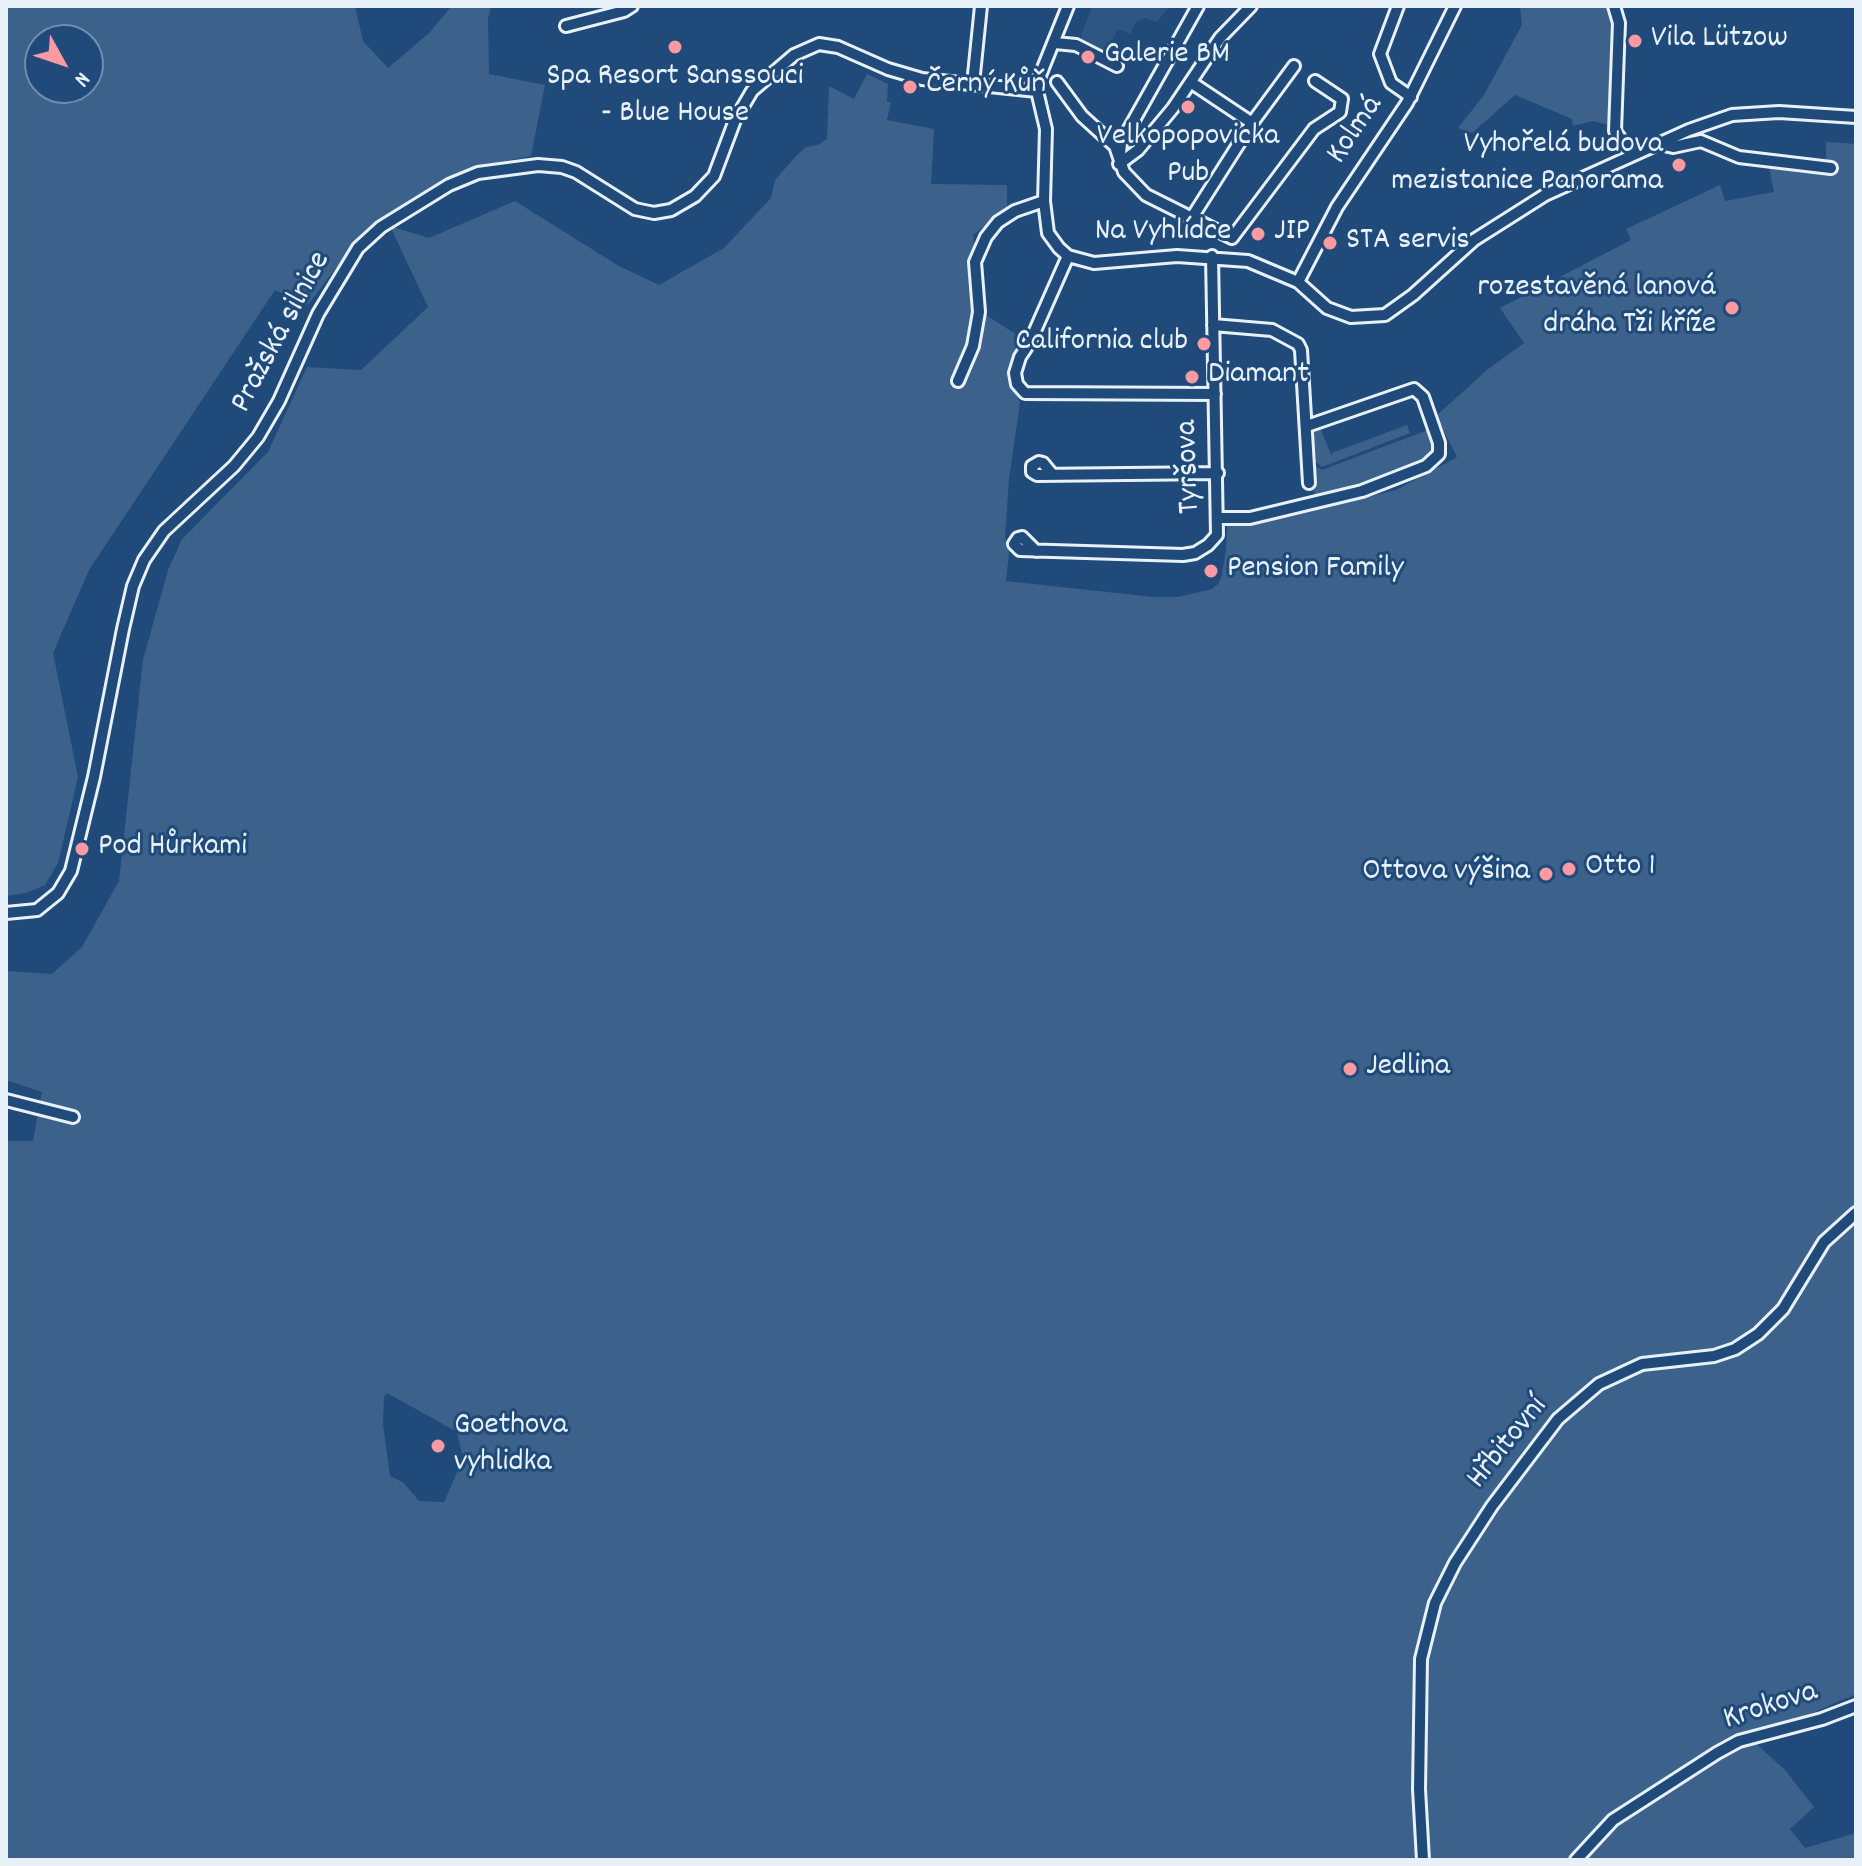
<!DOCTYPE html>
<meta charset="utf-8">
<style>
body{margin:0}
#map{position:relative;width:1862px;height:1866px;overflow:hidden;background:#1f4a7a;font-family:Dekko,sans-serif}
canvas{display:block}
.frame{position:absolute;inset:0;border:8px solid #e8f1f8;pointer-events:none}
.north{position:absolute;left:24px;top:24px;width:80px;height:80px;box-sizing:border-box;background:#1f4a7a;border:2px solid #6f8dac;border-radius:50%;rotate:130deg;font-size:22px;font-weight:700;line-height:32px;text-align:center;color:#e8f1f8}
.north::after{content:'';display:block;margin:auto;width:28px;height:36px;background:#ff9aa2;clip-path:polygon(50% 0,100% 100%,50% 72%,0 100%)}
</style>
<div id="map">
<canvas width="1862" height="1866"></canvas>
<div class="frame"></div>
<div class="north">N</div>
</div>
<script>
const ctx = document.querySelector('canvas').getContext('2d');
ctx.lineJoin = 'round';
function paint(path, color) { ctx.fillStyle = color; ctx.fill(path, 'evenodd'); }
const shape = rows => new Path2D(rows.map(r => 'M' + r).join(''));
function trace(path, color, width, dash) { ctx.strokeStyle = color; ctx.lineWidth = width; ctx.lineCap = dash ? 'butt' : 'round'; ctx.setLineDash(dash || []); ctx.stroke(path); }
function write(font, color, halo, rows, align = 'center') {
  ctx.font = font + ' Dekko,sans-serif'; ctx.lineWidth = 6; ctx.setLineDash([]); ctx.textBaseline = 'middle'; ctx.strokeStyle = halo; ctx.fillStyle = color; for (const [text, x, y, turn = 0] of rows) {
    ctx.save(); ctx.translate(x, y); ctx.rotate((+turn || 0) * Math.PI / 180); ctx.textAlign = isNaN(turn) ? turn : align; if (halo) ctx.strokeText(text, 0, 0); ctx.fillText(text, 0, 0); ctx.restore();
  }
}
const built = shape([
 [1092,6,1170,6,1157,22,1144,18,1136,22,1130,34,1118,29,1104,57,1084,46,1081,36]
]);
const green = shape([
 [6,6,355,6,363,41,388,68,429,33,452,6,491,6,488,18,489,74,545,85,531,156,475,167,442,181,362,233,308,305,275,290,89,570,53,653,78,777,58,863,45,885,26,893,6,896],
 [40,40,88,40,88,88,40,88],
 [1520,6,1611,6,1615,19,1613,122,1609,125,1593,121,1573,126,1572,119,1515,95,1472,133,1458,128,1484,95,1522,25],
 [867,74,888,84,887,102,891,102,887,120,934,129,931,184,1007,185,1007,208,973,235,981,312,1025,340,1010,366,1009,377,1020,403,1009,479,1005,537,1009,553,1006,581,1153,597,1178,597,1212,589,1218,584,1221,579,1226,550,1227,525,1246,524,1324,508,1396,490,1457,457,1436,416,1487,370,1524,343,1500,308,1631,240,1626,229,1720,185,1725,201,1774,192,1768,163,1826,170,1826,142,1856,144,1856,1694,1805,1716,1750,1734,1753,1741,1785,1770,1814,1807,1790,1829,1805,1848,1856,1833,1856,1860,6,1860,6,1141,33,1141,42,1092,6,1080,6,971,52,974,82,947,119,881,143,660,168,570,182,539,268,452,307,367,361,370,428,307,390,226,429,238,515,201,619,266,659,285,724,248,771,198,775,180,796,156,806,147,818,145,827,139,829,86,854,99],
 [387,1393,457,1432,463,1459,444,1502,419,1501,403,1482,390,1476,383,1424,384,1397],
 [1319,425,1332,457,1332,453,1407,425,1410,433,1322,467,1312,459,1310,430],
 [1428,430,1430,437,1434,439,1435,452,1430,461,1363,488,1315,501,1313,464,1322,470]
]);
const minor = shape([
 [1068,6,1039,78,1037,91,1046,129,1044,201,1048,233,1059,248,1068,256,1094,263,1177,256,1248,261,1298,282,1327,308,1351,317,1385,315,1413,295,1474,240,1545,195,1689,130,1732,115,1779,112,1856,117],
 [1398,6,1380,54,1391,83,1411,97],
 [1614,6,1619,23,1615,131,1632,155],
 [566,26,624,11,632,6],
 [1055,43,1076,45,1117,66],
 [1057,82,1082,116,1115,146,1124,172,1146,195,1232,238],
 [1192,83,1252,123],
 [973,84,981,6],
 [1660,144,1673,147,1701,141,1739,157,1831,168],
 [1120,154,1121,143,1198,6],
 [1119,164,1138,150,1173,108,1220,38,1251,6],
 [1191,219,1252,123,1294,66],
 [1232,238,1314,129,1340,112,1342,99,1315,81],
 [1068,256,1030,342,1020,357,1015,373,1017,384,1025,393,1215,394],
 [1298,282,1337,207,1407,103,1455,6],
 [1213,325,1272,330,1298,344,1301,350,1309,483],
 [958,381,973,346,979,312,975,262,986,237,998,222,1015,211,1044,201],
 [1052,474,1043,463,1039,462,1032,466,1032,472,1037,475,1218,473],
 [1218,518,1250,518,1362,491,1426,466,1439,454,1439,443,1423,397,1414,389,1307,426],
 [1036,551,1022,537,1018,538,1014,544,1020,550,1183,555,1195,553,1208,545,1217,535,1212,256],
 [6,913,37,910,58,893,71,871,94,777,123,629,133,586,144,560,164,531,234,466,258,437,279,401,318,314,358,248,381,227,449,185,478,173,538,165,562,167,576,172,635,209,654,213,671,210,695,196,714,176,735,120,752,91,794,55,819,44,838,47,888,69,922,79,1037,91],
 [6,1100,73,1117],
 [1423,1860,1419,1789,1421,1659,1435,1603,1455,1563,1492,1506,1558,1419,1599,1384,1642,1364,1714,1356,1735,1349,1758,1334,1783,1309,1824,1242,1856,1213],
 [1576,1860,1613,1820,1717,1753,1739,1741,1822,1719,1856,1706]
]);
const markers = [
 [1635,41,8,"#ff9aa2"],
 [675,47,8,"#ff9aa2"],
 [1088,57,8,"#ff9aa2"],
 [910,87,8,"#ff9aa2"],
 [1188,107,8,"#ff9aa2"],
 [1679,165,8,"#ff9aa2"],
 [1258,234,8,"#ff9aa2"],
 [1330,243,8,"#ff9aa2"],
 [1732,308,8,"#ff9aa2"],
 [1204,344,8,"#ff9aa2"],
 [1192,377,8,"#ff9aa2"],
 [1211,571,8,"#ff9aa2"],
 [82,849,8,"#ff9aa2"],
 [1569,869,8,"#ff9aa2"],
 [1546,874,8,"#ff9aa2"],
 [1350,1069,8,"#ff9aa2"],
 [438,1446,8,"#ff9aa2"]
];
const poiNames = [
 ["Vila Lützow",1651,41],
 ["Galerie BM",1104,57],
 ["Spa Resort Sanssouci",675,79,"center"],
 ["- Blue House",675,116,"center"],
 ["Černý Kůň",926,87],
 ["Velkopopovicka",1188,139,"center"],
 ["Pub",1188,176,"center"],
 ["Vyhořelá budova",1663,147,"right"],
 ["mezistanice Panorama",1663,184,"right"],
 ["JIP",1274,234],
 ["STA servis",1346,243],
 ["rozestavěná lanová",1716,290,"right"],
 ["dráha Tži kříže",1716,327,"right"],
 ["California club",1188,344,"right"],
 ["Diamant",1208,377],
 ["Pension Family",1227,571],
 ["Pod Hůrkami",98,849],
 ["Otto 1",1585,869],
 ["Ottova výšina",1530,874,"right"],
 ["Jedlina",1366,1069],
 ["Goethova",454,1428],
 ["vyhlidka",454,1465]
];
const streetNames = [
 ["Kolmá",1357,131,-56],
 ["Na Vyhlídce",1163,234],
 ["Pražská silnice",283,333,-62],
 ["Tyršova",1191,467,-92],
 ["Hřbitovní",1509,1444,-51],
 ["Krokova",1771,1708,-18]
];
paint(built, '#2e5683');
paint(green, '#3c628c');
trace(minor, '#e8f1f8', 16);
trace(minor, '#1f4a7a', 10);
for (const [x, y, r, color] of markers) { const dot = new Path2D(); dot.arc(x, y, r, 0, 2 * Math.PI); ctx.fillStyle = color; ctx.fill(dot); trace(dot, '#1f4a7a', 3); }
write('32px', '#e8f1f8', '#1f4a7a', poiNames, 'left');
write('32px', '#e8f1f8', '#1f4a7a', streetNames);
</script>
